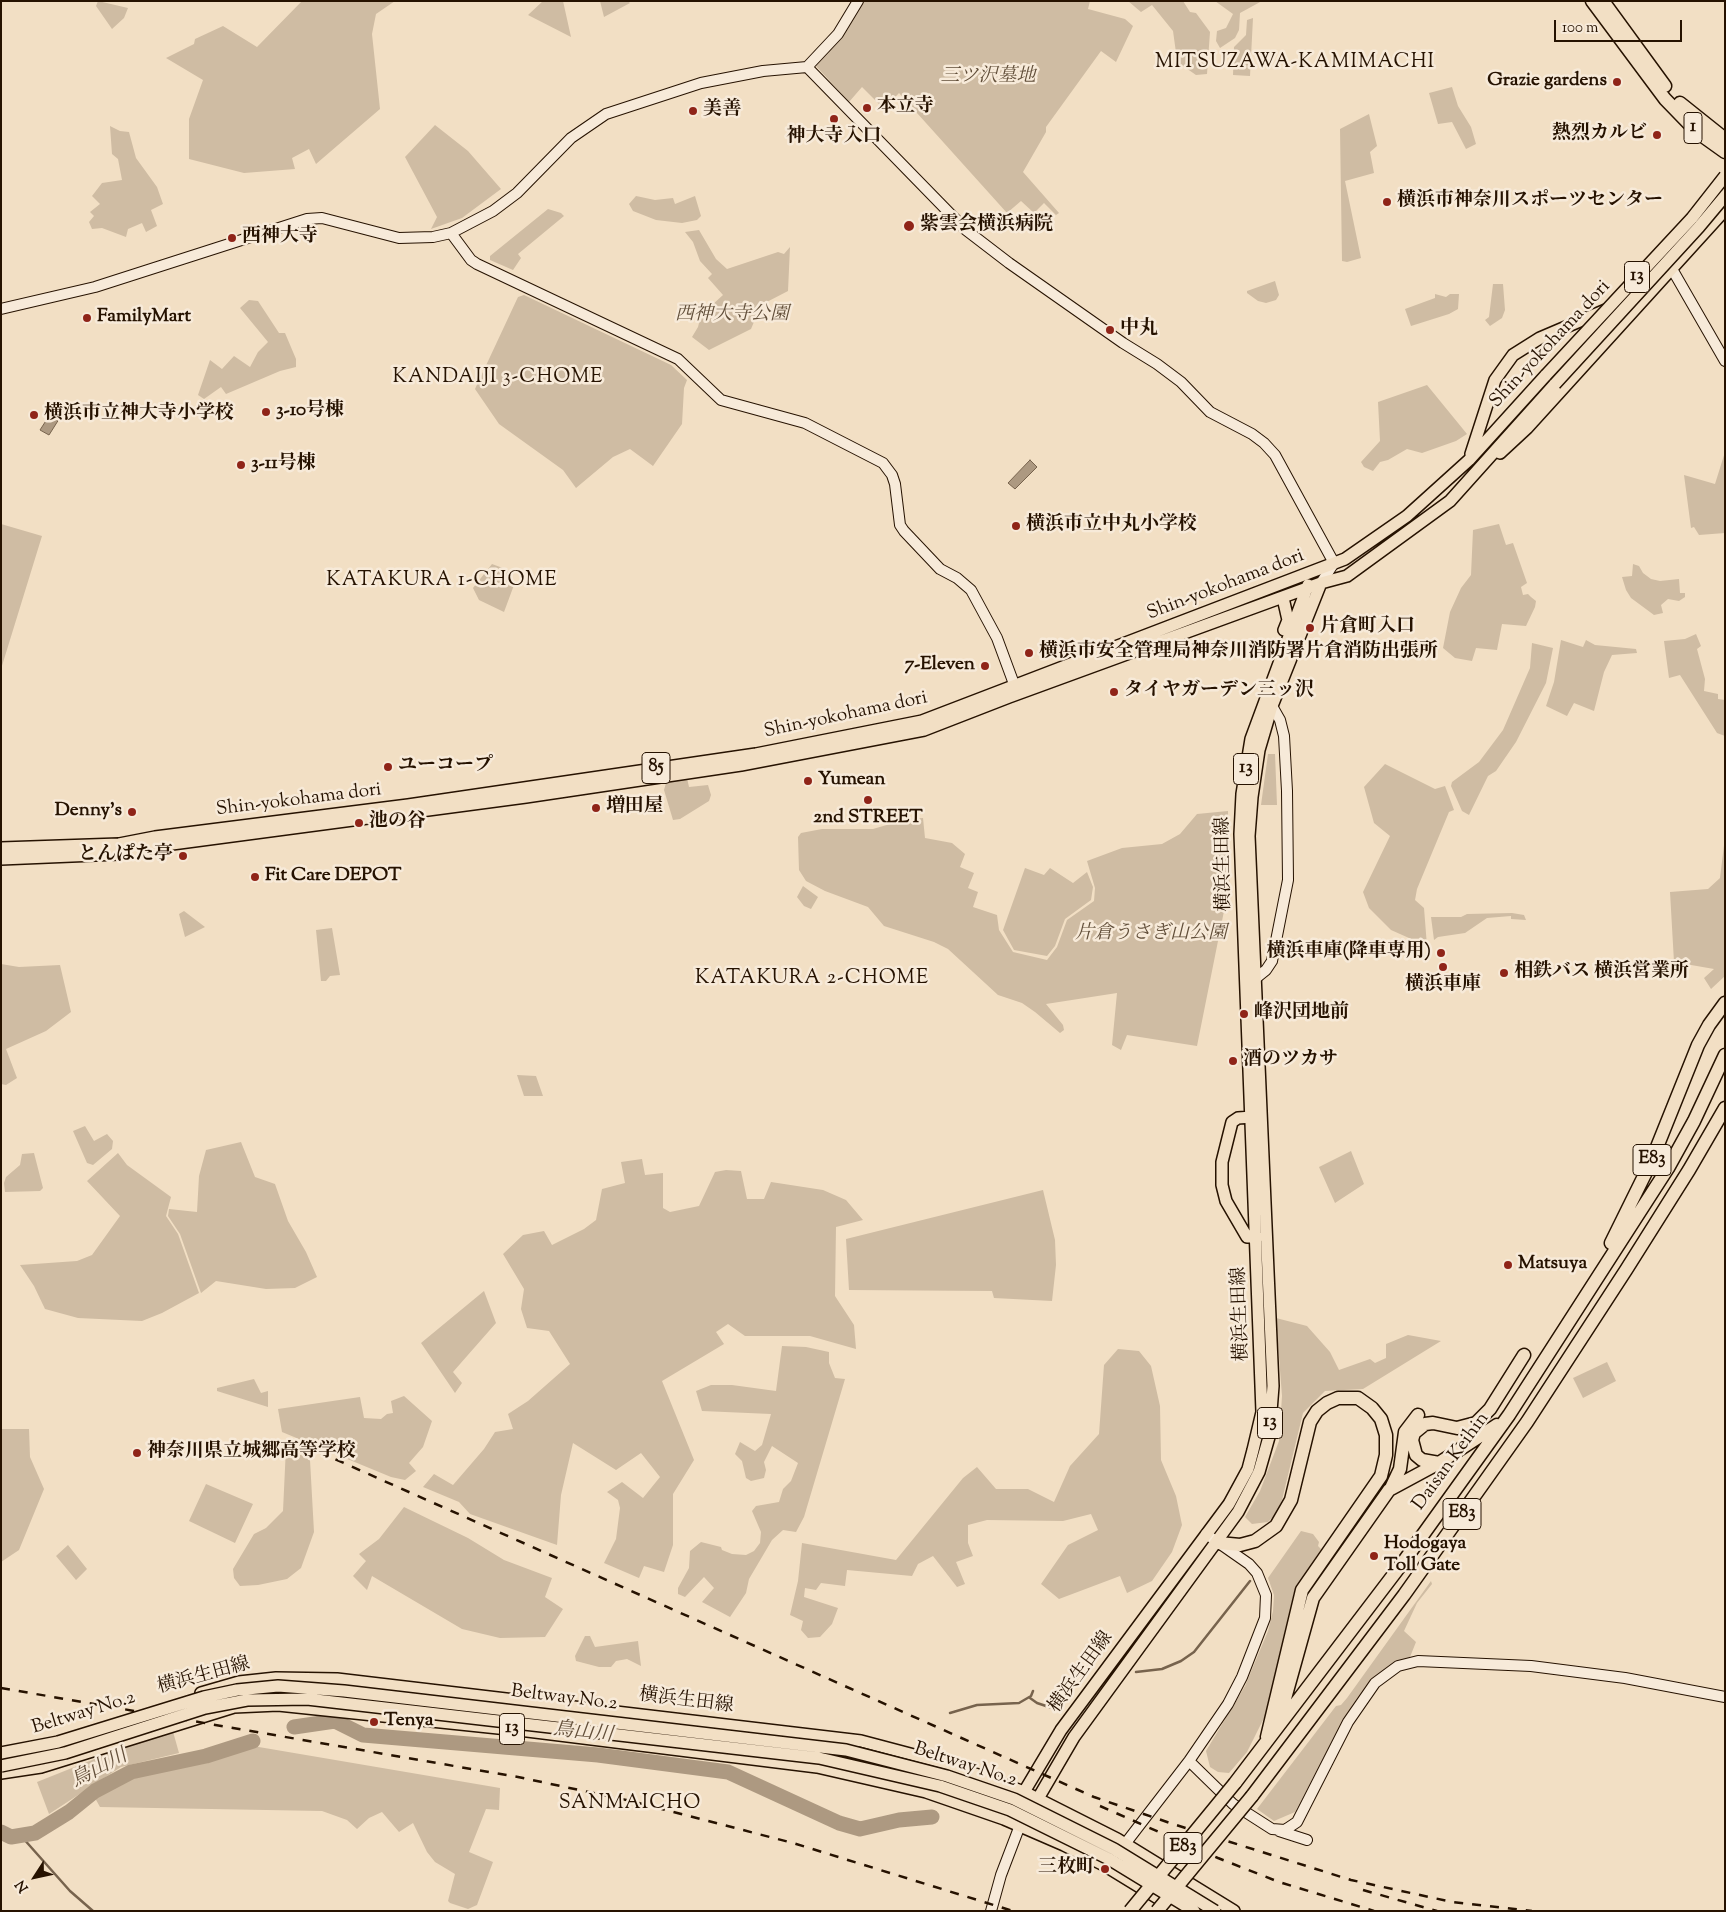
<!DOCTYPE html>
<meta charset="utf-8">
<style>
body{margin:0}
#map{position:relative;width:1726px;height:1912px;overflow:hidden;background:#f2dfc4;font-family:"Sorts Mill Goudy",serif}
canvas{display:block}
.frame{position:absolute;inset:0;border:2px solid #261200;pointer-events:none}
.north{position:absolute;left:10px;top:1852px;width:50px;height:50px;-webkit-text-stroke:4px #f7ead9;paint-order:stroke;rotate:235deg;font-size:14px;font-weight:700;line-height:20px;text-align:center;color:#261200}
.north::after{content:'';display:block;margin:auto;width:18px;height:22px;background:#261200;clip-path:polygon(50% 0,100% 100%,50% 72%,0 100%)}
.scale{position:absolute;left:1554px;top:20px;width:128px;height:22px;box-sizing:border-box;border:2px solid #261200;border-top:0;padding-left:6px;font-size:15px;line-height:18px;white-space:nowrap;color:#261200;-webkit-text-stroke:4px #f7ead9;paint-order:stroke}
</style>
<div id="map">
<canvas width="1726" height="1912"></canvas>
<div class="frame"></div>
<div class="north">N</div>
<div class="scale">100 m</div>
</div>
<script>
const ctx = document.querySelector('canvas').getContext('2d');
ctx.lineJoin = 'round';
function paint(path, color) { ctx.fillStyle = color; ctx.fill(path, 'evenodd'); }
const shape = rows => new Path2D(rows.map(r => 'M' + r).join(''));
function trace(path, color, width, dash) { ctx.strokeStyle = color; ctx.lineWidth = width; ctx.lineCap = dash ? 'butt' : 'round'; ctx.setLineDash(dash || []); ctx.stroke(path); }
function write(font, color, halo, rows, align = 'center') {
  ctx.font = font + ' "Sorts Mill Goudy","Noto Serif JP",serif'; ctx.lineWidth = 5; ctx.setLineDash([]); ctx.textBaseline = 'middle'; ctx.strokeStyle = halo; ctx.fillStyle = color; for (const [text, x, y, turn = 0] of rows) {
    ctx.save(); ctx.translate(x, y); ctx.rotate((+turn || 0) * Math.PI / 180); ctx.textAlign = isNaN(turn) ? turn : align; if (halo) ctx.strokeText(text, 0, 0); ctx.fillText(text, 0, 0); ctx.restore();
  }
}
const green = shape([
 [98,1,128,8,124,18,112,29,96,6],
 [302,1,395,1,376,14,372,34,380,109,316,164,309,149,292,158,295,169,244,173,189,159,189,119,203,80,166,58,194,44,195,39,223,26,257,47],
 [543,1,563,1,571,37,528,15],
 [600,1,628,1,630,3,604,17],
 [862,1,1090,1,1088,9,1125,19,1133,26,1116,62,1101,51,1046,127,1046,132,1023,172,1059,213,1056,215,1044,203,1034,213,1021,201,1007,213,899,93,884,109,862,87,849,102,816,66,842,34],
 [1128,1,1183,1,1190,12,1196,13,1210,32,1207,74,1196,75,1183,66,1178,67,1173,31,1152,5,1141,12],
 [1215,1,1262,1,1240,13,1239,30,1235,38,1220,48,1216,41,1217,31,1226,28,1233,14],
 [1253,18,1250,76,1233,75,1234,47,1246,35,1247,20],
 [1452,87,1458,106,1471,127,1476,144,1466,149,1452,122,1438,124,1429,93],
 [1369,114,1377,146,1370,152,1374,173,1345,181,1361,258,1347,262,1342,261,1340,129],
 [435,125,468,151,501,189,462,218,431,229,437,217,405,157],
 [110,126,120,131,129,132,136,158,157,187,163,204,151,210,157,226,146,232,142,223,128,229,126,237,102,228,92,229,89,222,94,216,90,212,100,204,92,196,102,183,122,180,118,159,112,154],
 [636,196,655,200,673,198,675,204,695,196,701,216,697,220,682,223,656,220,633,211,629,204],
 [548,209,561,213,564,216,518,254,521,258,513,270,490,260,490,256],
 [699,230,716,259,727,269,778,252,784,254,790,247,788,291,761,305,751,329,709,350,692,337,698,327,701,315,723,295,708,278,712,274,700,261,693,242,685,232],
 [1275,281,1279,295,1276,300,1266,303,1258,301,1247,293,1247,291],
 [1493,284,1503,284,1505,310,1502,318,1490,326,1485,320,1489,317],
 [1435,294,1446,297,1450,294,1459,294,1458,309,1449,314,1411,326,1405,309,1435,298],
 [524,295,671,365,687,380,684,388,682,424,653,466,630,449,613,457,576,488,563,470,499,424,475,389,518,297],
 [249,300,258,301,279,333,285,333,296,359,296,367,280,371,226,394,221,387,204,399,198,395,210,360,222,369,234,356,250,367,258,352,268,342,240,308],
 [1427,385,1467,434,1456,441,1422,453,1407,449,1388,460,1380,462,1373,471,1364,467,1361,462,1380,441,1378,402],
 [1725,452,1725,533,1699,535,1694,527,1691,528,1684,475,1715,484],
 [1,524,42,536,1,669],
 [1499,524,1506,545,1513,543,1527,583,1521,587,1523,595,1528,594,1531,597,1536,601,1535,607,1526,626,1502,624,1497,650,1476,648,1472,661,1455,658,1443,648,1450,612,1461,588,1471,575,1473,530],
 [492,564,508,570,514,585,504,612,479,600,473,588],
 [1633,564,1639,566,1643,573,1651,579,1660,581,1679,579,1680,593,1685,593,1685,597,1679,601,1668,599,1661,605,1663,613,1654,615,1631,598,1626,590,1622,577,1632,576],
 [1696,634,1701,646,1697,649,1705,679,1704,691,1718,694,1718,699,1725,700,1725,736,1717,733,1680,675,1669,678,1664,641,1685,639],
 [1561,640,1583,647,1586,640,1595,645,1636,649,1637,653,1612,655,1604,672,1594,711,1574,703,1567,716,1546,706,1554,682],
 [1532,643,1553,648,1546,683,1516,742,1496,771,1488,776,1469,815,1462,811,1451,786,1452,782,1479,762,1503,730,1530,668],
 [1268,754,1275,754,1277,805,1261,805],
 [1385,764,1435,789,1445,786,1454,810,1449,812,1417,889,1415,900,1424,908,1427,946,1391,930,1369,908,1363,892,1390,836,1374,823,1364,787],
 [687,778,689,787,708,785,711,795,709,801,680,819,673,820,664,790,666,783,668,781],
 [1228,811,1230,901,1225,906,1197,1046,1127,1035,1121,1050,1112,1045,1117,993,1046,1004,1063,1025,1064,1030,1060,1033,1035,1012,1022,1003,998,995,948,949,934,942,884,926,868,907,825,891,806,881,799,870,798,837,801,833,822,829,873,829,907,819,923,818,925,838,952,843,965,854,960,867,974,873,968,888,978,892,973,907,997,915,999,930,1013,952,1047,960,1057,947,1067,920,1094,901,1095,888,1087,861,1122,848,1162,844,1180,834,1197,814],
 [1725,837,1725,976,1711,989,1704,978,1714,969,1674,962,1670,892,1708,889,1720,878],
 [1025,868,1044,875,1050,868,1073,883,1087,872,1093,887,1091,900,1065,919,1055,946,1047,956,1014,950,1003,930],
 [803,886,818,897,811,909,804,906,797,897],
 [184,911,205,927,185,937,179,914],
 [1512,913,1524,915,1526,920,1511,919,1511,916,1487,918,1465,933,1438,937,1434,940,1431,917,1461,917,1467,914],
 [332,928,340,975,330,976,326,981,321,981,316,930],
 [1,964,19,967,60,965,71,1012,46,1031,6,1049,17,1078,6,1085,1,1084],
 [517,1075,536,1076,543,1096,524,1096],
 [85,1126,94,1141,107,1134,113,1141,112,1149,93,1165,87,1163,73,1131],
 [241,1142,255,1177,275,1184,288,1221,306,1252,317,1277,295,1288,266,1289,216,1281,201,1293,180,1234,168,1216,169,1209,197,1212,199,1176,206,1150],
 [1351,1151,1364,1184,1335,1203,1319,1167],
 [34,1153,43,1188,40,1191,5,1192,4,1183,6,1177,20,1165,22,1154],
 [118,1153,127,1165,171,1197,166,1216,178,1234,199,1293,162,1313,142,1321,78,1318,45,1309,34,1286,20,1265,77,1261,92,1255,120,1216,87,1181],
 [642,1159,645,1175,663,1173,663,1208,670,1212,699,1206,715,1172,726,1170,741,1171,747,1199,764,1199,771,1182,823,1190,846,1200,863,1220,836,1227,835,1296,854,1325,856,1349,810,1336,745,1336,728,1324,716,1332,724,1344,662,1381,694,1460,673,1494,673,1545,664,1572,644,1566,639,1578,604,1563,616,1539,620,1508,618,1500,607,1492,622,1482,643,1498,660,1477,641,1453,616,1470,573,1443,561,1495,557,1545,470,1514,459,1502,423,1487,434,1474,453,1485,484,1449,495,1432,513,1429,508,1414,528,1401,570,1364,549,1331,527,1328,521,1309,524,1289,503,1254,523,1235,544,1231,552,1245,584,1229,596,1220,602,1189,625,1183,621,1162],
 [1043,1190,1055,1240,1056,1265,1052,1301,994,1298,992,1291,849,1290,846,1239],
 [484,1291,496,1323,453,1372,462,1383,455,1393,421,1343],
 [1276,1318,1307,1326,1330,1352,1339,1370,1370,1359,1375,1363,1386,1358,1386,1344,1408,1335,1441,1341,1363,1389,1325,1391,1303,1413,1282,1500,1276,1514,1268,1522,1252,1524,1245,1517,1260,1491,1279,1441,1282,1396],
 [782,1346,806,1347,829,1352,829,1363,835,1378,845,1379,804,1517,796,1532,783,1530,772,1540,749,1579,746,1593,730,1617,702,1602,714,1588,704,1577,685,1597,678,1594,678,1588,689,1568,690,1551,701,1542,721,1547,722,1550,732,1554,746,1555,754,1551,760,1543,761,1532,752,1511,756,1506,779,1502,783,1489,791,1481,798,1463,772,1446,764,1462,766,1470,764,1478,751,1481,746,1478,742,1461,735,1454,740,1442,755,1451,762,1445,771,1414,702,1411,696,1391,711,1385,732,1385,776,1391],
 [1118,1349,1139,1351,1151,1366,1160,1406,1161,1460,1176,1496,1182,1525,1172,1552,1152,1581,1127,1593,1120,1576,1059,1599,1041,1584,1068,1545,1098,1530,1091,1514,1063,1521,987,1520,968,1525,968,1543,973,1556,956,1562,965,1584,957,1587,933,1556,918,1564,912,1576,847,1570,845,1586,821,1583,816,1590,805,1588,804,1597,838,1608,832,1624,820,1637,808,1638,801,1630,803,1621,790,1615,798,1581,802,1543,896,1560,963,1478,977,1467,996,1489,1028,1489,1054,1502,1070,1466,1099,1434,1104,1365],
 [1607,1362,1616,1381,1583,1398,1573,1378],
 [254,1379,261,1393,268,1391,268,1407,217,1391,217,1388],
 [404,1396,432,1421,423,1447,409,1463,416,1471,405,1480,391,1477,282,1432,278,1409,360,1397,364,1418,381,1419,387,1414,393,1413,391,1401],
 [1,1429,29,1429,30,1457,44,1489,19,1550,1,1562],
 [286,1447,310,1460,314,1532,301,1568,287,1579,258,1585,240,1586,234,1578,233,1569,254,1534,266,1528,283,1511],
 [206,1484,253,1504,235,1543,189,1521],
 [404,1507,468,1538,504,1560,552,1578,545,1597,563,1609,545,1637,500,1638,462,1629,372,1576,367,1590,353,1576,366,1561,359,1554,379,1539],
 [1301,1531,1313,1534,1319,1542,1318,1546,1321,1549,1294,1592,1265,1716,1247,1752,1229,1773,1218,1772,1210,1767,1206,1751,1245,1686,1268,1631,1273,1611,1274,1595,1268,1578],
 [68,1545,87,1569,76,1580,56,1556],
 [1431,1581,1432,1584,1417,1603,1404,1631,1416,1642,1410,1657,1387,1667,1367,1686,1337,1732,1295,1812,1274,1821,1257,1809,1336,1706,1341,1705,1347,1698],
 [585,1636,590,1636,595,1647,638,1641,641,1666,627,1659,616,1661,611,1667,599,1667,576,1661,575,1656],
 [172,1728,179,1753,121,1767,49,1814,37,1782],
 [247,1745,500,1788,499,1810,486,1809,469,1852,493,1862,477,1905,468,1909,450,1903,448,1901,455,1874,435,1862,427,1852,413,1823,399,1832,382,1812,369,1818,357,1829,347,1820,322,1811,100,1807,95,1798,123,1779,153,1768,189,1764]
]);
const water = shape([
 [58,402,66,408,49,435,40,430,58,402],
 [1030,460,1037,467,1015,489,1008,483,1030,460]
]);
const stream = shape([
 [1136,1672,1162,1669,1181,1661,1194,1652,1250,1581],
 [1030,1698,1037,1703,1061,1711],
 [950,1713,977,1705,1019,1703,1031,1696,1033,1691],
 [22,1837,70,1891,93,1911]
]);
const river = shape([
 [294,1727,335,1721,363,1735,598,1755,728,1772,839,1823,860,1829,899,1820,932,1817],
 [1,1832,11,1837,35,1833,69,1812,95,1791,131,1772,206,1756,253,1741]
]);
const secondary = shape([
 [807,67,966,230,1009,263,1123,343,1157,364,1181,382,1210,412,1252,434,1264,443,1275,455,1334,563,1321,583],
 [451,233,471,260,477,264,678,359,721,400,805,423,883,463,892,475,895,484,900,525,904,531,940,569,957,578,971,590,997,638,1014,684],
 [1668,262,1725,361],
 [1,309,95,287,307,219,322,218,399,238,433,237,451,233,493,211,517,193,571,138,606,114,701,83,763,71,807,67,838,34,858,1],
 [1250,978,1256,978,1266,970,1272,961,1288,880,1287,791,1284,736,1280,720,1272,706],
 [1189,1761,1233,1804,1272,1829,1285,1830,1297,1822,1348,1722,1375,1683,1398,1666,1418,1661,1531,1666,1625,1678,1725,1697],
 [1279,1831,1307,1840],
 [1125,1844,1189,1761,1228,1704,1242,1677,1265,1618,1266,1595,1257,1573,1249,1564,1206,1534],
 [991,1911,1001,1875,1022,1820]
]);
const primary = shape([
 [1500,453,1527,428,1725,210],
 [1471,454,1495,380,1513,355,1540,338,1608,309],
 [1283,598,1288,620,1284,630],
 [1,848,119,844,155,837,408,805,756,754,922,721,1345,559,1407,516,1469,460,1546,375],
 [1,859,119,854,157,846,526,797,741,765,924,730,1009,697,1321,583,1347,576,1450,501,1555,384],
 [1252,1117,1238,1118,1232,1122,1222,1162,1222,1185,1226,1201,1247,1237,1257,1237],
 [201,1693,239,1682,276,1678,337,1679,861,1741,948,1764,1024,1792,1117,1839,1234,1911],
 [1,1773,41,1767,234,1707,278,1705,527,1731,817,1767,926,1792,1004,1819,1064,1845,1104,1865,1179,1911],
 [1024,1792,1061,1730,1229,1504,1248,1469,1253,1450,1262,1412,1240,834,1242,794,1251,739,1308,585],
 [1022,1826,1074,1737,1238,1512,1259,1472,1269,1437,1273,1386,1249,836,1252,797,1259,750,1272,706,1321,583]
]);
const highway = shape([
 [1592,1,1665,99,1697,132,1725,152],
 [1603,1,1665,86],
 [1680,103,1725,139],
 [1611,1243,1651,1162,1698,1045,1709,1025,1725,1003],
 [1439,1463,1422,1460,1416,1455,1412,1440,1414,1433,1425,1424,1433,1423,1457,1428,1476,1423,1490,1409,1524,1355],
 [1391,1488,1400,1469,1405,1432,1418,1415],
 [1219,1543,1240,1545,1255,1541,1276,1526,1291,1500,1310,1422,1317,1411,1327,1403,1338,1398,1358,1398,1372,1408,1381,1419,1386,1435,1386,1455,1381,1476,1302,1590,1267,1737],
 [1281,1713,1313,1598,1389,1490,1439,1463,1497,1425],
 [1235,1783,1404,1561,1509,1415,1668,1168,1694,1121,1725,1055],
 [1252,1796,1404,1595,1527,1422,1626,1270,1689,1170,1725,1108]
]);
const rail = shape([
 [319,1452,1094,1797,1173,1824,1351,1880,1452,1902,1532,1911],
 [1,1688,518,1777,631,1801,793,1843,1013,1911],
 [1100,1806,1218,1858,1279,1882,1374,1911],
 [1363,1890,1437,1911]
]);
const primaryBridge = shape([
 [1546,375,1692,218,1725,176],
 [1555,384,1699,227,1725,196],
 [1,1753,58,1742,204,1697,237,1690,278,1686,344,1691,846,1750,947,1776,1014,1799,1114,1849,1215,1911],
 [1,1766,65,1753,205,1708,247,1700,307,1699,819,1758,940,1786,1010,1810,1109,1859,1194,1911]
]);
const highwayBridge = shape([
 [1130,1911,1235,1783],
 [1157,1911,1252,1796]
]);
const markers = [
 [1617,82,5,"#8f2418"],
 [867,108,5,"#8f2418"],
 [693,111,5,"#8f2418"],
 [834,119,5,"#8f2418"],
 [1657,135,5,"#8f2418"],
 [1387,202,5,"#8f2418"],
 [909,226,6,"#8f2418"],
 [232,238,5,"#8f2418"],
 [87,318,5,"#8f2418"],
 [1110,330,5,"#8f2418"],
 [266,412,5,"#8f2418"],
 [34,415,5,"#8f2418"],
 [241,465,5,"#8f2418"],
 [1016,526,5,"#8f2418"],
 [1310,628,5,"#8f2418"],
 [1029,653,5,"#8f2418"],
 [985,666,5,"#8f2418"],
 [1114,692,5,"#8f2418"],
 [388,767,5,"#8f2418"],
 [808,781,5,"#8f2418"],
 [868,800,5,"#8f2418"],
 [596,808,5,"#8f2418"],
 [132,812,5,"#8f2418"],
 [359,823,5,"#8f2418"],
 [183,856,5,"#8f2418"],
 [255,877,5,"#8f2418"],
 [1441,953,5,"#8f2418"],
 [1443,967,5,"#8f2418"],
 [1504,973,5,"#8f2418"],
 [1244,1014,5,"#8f2418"],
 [1233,1061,5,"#8f2418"],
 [1508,1265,5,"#8f2418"],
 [137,1453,5,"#8f2418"],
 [1374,1556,5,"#8f2418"],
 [374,1722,5,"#8f2418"],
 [1105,1869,5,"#8f2418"]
];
const shields = [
 [1693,128,18],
 [1637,277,25],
 [656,768,28],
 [1246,769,25],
 [1652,1160,38],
 [1270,1423,25],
 [1462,1514,38],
 [512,1729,25],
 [1183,1848,38]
];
const shieldNames = [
 ["1",1693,128],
 ["13",1637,277],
 ["85",656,768],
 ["13",1246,769],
 ["E83",1652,1160],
 ["13",1270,1423],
 ["E83",1462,1514],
 ["13",512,1729],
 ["E83",1183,1848]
];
const parkNames = [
 ["三ツ沢墓地",988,78],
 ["西神大寺公園",732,316],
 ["片倉うさぎ山公園",1151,935]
];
const poiNames = [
 ["Grazie gardens",1607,82,"right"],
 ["本立寺",877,108],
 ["美善",703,111],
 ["熱烈カルビ",1647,135,"right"],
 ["神大寺入口",834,138,"center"],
 ["横浜市神奈川スポーツセンター",1397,202],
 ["紫雲会横浜病院",920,226],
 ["西神大寺",242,238],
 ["FamilyMart",97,318],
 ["中丸",1120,330],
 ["3-10号棟",276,412],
 ["横浜市立神大寺小学校",44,415],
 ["3-11号棟",251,465],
 ["横浜市立中丸小学校",1026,526],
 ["片倉町入口",1320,628],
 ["横浜市安全管理局神奈川消防署片倉消防出張所",1039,653],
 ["7-Eleven",975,666,"right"],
 ["タイヤガーデン三ッ沢",1124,692],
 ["ユーコープ",398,767],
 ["Yumean",818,781],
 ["増田屋",606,808],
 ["Denny's",122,812,"right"],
 ["2nd STREET",868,819,"center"],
 ["池の谷",369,823],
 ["とんぱた亭",173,856,"right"],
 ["Fit Care DEPOT",265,877],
 ["横浜車庫(降車専用)",1431,953,"right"],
 ["相鉄バス 横浜営業所",1514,973],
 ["横浜車庫",1443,986,"center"],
 ["峰沢団地前",1254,1014],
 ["酒のツカサ",1243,1061],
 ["Matsuya",1518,1265],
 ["神奈川県立城郷高等学校",147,1453],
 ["Hodogaya",1384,1545],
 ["Toll Gate",1384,1567],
 ["Tenya",384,1722],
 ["三枚町",1095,1869,"right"]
];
const streetNames = [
 ["Shin-yokohama dori",1551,345,-47],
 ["Shin-yokohama dori",1226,586,-21],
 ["Shin-yokohama dori",846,716,-12],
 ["Shin-yokohama dori",299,801,-7],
 ["横浜生田線",1225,864,-91],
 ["横浜生田線",1242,1314,-92],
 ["Daisan Keihin",1452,1462,-54],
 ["横浜生田線",1082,1673,-54],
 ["横浜生田線",204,1677,-15],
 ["Beltway No.2",564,1699,7],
 ["横浜生田線",686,1702,7],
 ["Beltway No.2",84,1714,-17],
 ["Beltway No.2",965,1766,18]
];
const neighbourhoodNames = [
 ["MITSUZAWA-KAMIMACHI",1295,64],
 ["KANDAIJI 3-CHOME",498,379],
 ["KATAKURA 1-CHOME",442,582],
 ["KATAKURA 2-CHOME",812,980],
 ["SANMAICHO",630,1805]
];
const waterNames = [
 ["鳥山川",583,1734,6],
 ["鳥山川",100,1770,-28]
];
paint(green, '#cfbca3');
paint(water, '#ad9981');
trace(water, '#77634d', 1);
trace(stream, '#77634d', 2.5);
trace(river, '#ad9981', 15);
trace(secondary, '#261200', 12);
trace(primary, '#261200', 14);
trace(highway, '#261200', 15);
trace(secondary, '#f7ead9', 10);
trace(primary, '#f2dfc4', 11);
trace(highway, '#f2dfc4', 12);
trace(rail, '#261200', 2.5, [9, 9]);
trace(primaryBridge, '#261200', 14, []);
trace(highwayBridge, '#261200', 15, []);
trace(primaryBridge, '#f2dfc4', 11);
trace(highwayBridge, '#f2dfc4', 12);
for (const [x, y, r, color] of markers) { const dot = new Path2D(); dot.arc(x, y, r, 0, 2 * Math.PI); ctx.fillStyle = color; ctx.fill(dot); trace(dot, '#f7ead9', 2); }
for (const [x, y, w] of shields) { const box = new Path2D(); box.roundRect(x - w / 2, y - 15.5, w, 31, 4); ctx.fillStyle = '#f7ead9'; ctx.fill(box); trace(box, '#261200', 1); }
write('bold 18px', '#261200', null, shieldNames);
write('italic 19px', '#614e39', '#f7ead9', parkNames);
write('bold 19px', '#261200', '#f7ead9', poiNames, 'left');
write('19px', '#261200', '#f7ead9', streetNames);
ctx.letterSpacing = '1px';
write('20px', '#261200', '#f7ead9', neighbourhoodNames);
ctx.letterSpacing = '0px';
write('italic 20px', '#634f3a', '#f7ead9', waterNames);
</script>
